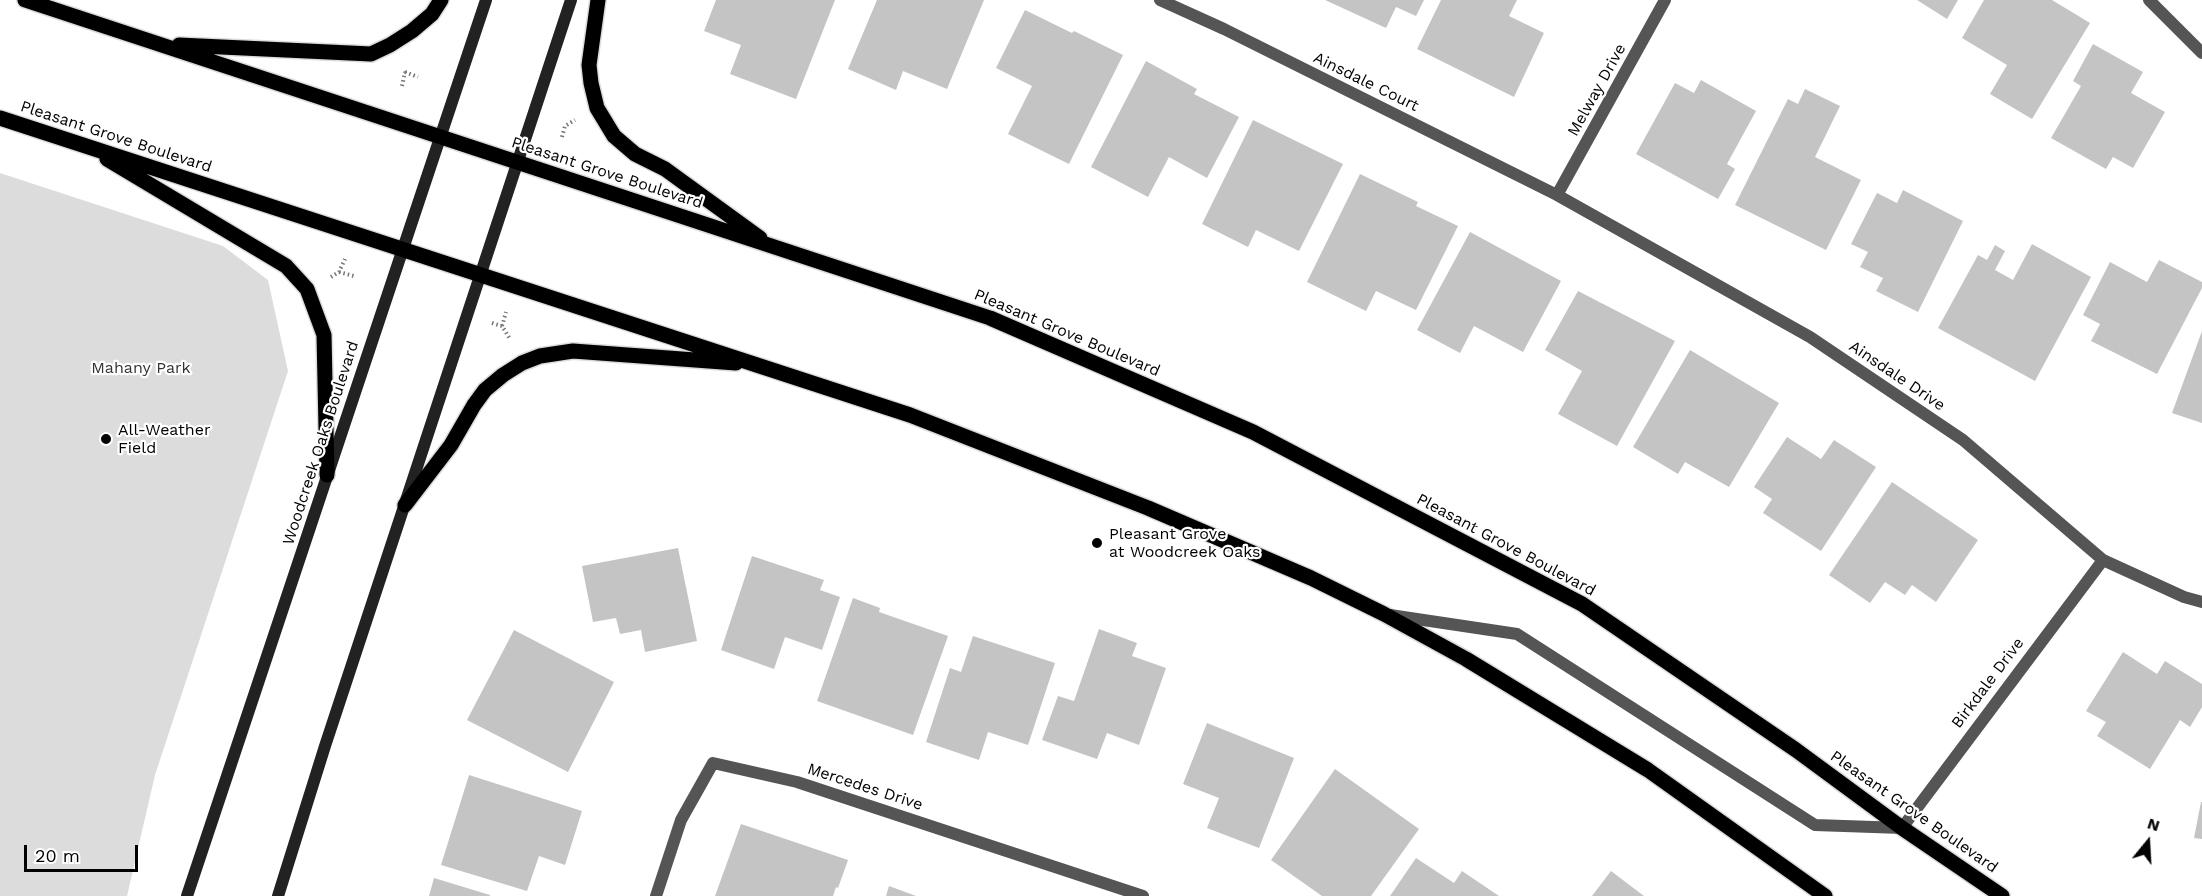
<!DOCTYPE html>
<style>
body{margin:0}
#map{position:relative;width:2202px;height:896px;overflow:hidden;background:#fff;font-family:"Work Sans",sans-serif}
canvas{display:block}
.north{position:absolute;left:2118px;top:812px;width:60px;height:60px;-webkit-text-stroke:4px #fff;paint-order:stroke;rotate:18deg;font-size:16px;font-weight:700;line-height:24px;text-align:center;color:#000}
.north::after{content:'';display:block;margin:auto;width:21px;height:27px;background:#000;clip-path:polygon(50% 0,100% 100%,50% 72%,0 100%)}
.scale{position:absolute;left:24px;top:845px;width:114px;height:27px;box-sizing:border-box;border:3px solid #000;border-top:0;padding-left:8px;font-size:18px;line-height:21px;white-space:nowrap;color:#000;-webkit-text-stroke:4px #fff;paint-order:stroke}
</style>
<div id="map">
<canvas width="2202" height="896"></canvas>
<div class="north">N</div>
<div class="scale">20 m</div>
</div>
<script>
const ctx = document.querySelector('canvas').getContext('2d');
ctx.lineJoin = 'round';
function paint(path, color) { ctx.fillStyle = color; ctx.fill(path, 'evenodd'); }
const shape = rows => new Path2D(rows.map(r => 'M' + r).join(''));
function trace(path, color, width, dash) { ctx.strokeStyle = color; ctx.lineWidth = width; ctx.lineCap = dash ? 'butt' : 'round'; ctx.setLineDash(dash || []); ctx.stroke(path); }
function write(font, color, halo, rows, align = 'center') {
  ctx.font = font + ' "Work Sans",sans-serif'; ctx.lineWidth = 4.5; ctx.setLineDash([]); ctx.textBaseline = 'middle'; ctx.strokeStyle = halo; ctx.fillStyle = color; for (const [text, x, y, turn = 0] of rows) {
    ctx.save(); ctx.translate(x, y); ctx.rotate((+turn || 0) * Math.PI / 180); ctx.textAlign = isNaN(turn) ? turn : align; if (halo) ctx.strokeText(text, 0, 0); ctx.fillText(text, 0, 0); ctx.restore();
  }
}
const green = shape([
 [0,173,223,246,268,280,288,371,155,775,127,896,0,896]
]);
const building = shape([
 [716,0,835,0,796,99,730,74,741,45,704,31],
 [877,0,984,0,947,89,903,71,896,90,848,69],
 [1325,0,1424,0,1416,16,1396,7,1386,28],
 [1441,0,1517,0,1509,16,1544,33,1514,97,1417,49],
 [1917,0,1958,0,1947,19],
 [1984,0,2052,0,2090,23,2032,119,1990,94,2007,65,1962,38],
 [1025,10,1072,33,1074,31,1123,55,1069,164,1008,134,1032,86,996,68],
 [2093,44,2143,72,2131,93,2165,112,2133,168,2113,157,2106,169,2051,138,2081,86,2073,81],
 [1146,61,1197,89,1194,94,1239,117,1207,178,1169,157,1148,197,1091,167],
 [1701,80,1756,111,1727,164,1735,169,1718,199,1636,154,1675,83,1694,93],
 [1805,89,1840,106,1815,157,1861,180,1826,250,1735,205,1788,99,1798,104],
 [1253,120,1343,164,1299,251,1256,230,1248,247,1202,224],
 [1360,174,1418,202,1416,206,1458,226,1416,310,1376,291,1366,311,1307,282],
 [1903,190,1963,221,1918,312,1876,291,1883,278,1860,267,1868,252,1851,244,1877,193,1897,203],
 [1470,232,1561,281,1523,352,1474,326,1460,353,1417,330],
 [2032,244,2091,277,2035,381,1938,328,1978,255,1987,260,1995,245,2005,251,1995,270,2013,280],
 [2159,260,2202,282,2202,288,2157,374,2091,341,2100,324,2083,315,2110,262,2147,282],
 [1578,291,1675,341,1617,446,1558,414,1582,371,1545,350],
 [2202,331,2202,423,2172,413],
 [1690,350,1779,403,1729,487,1685,462,1678,474,1633,447],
 [1787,437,1821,459,1834,440,1876,467,1821,551,1763,513,1772,499,1754,487],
 [1892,482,1978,540,1936,602,1912,585,1905,595,1885,582,1870,603,1829,575],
 [678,548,697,641,645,652,641,630,620,634,616,618,593,622,582,566],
 [752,556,824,580,820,590,840,597,822,650,785,637,774,669,721,650],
 [853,598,880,608,879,612,948,636,913,735,817,701],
 [1099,629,1137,643,1132,656,1166,668,1139,745,1107,733,1097,759,1042,740,1058,696,1074,701],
 [514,630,614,682,568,772,467,720],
 [973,636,1055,663,1028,745,988,732,979,760,926,742,950,668,961,672],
 [2123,652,2157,674,2165,661,2202,684,2202,707,2190,727,2180,720,2150,769,2097,736,2106,722,2086,711],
 [1207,723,1294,758,1259,848,1207,828,1219,798,1183,784],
 [1335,769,1419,829,1371,896,1322,896,1271,860],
 [469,775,582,811,565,865,539,856,527,891,441,865],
 [2201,802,2202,802,2202,839,2194,838],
 [741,824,848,860,838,888,836,887,833,896,715,896],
 [1416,858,1454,883,1462,871,1499,896,1390,896],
 [1611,871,1644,896,1592,896],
 [434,878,490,895,490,896,429,896],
 [889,886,916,896,886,896]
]);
const path = shape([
 [405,72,418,77],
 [402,86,405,72,403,69],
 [562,137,565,126,575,120],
 [339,272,354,276],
 [331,277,339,272,345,259],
 [492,323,502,326,510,339],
 [502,326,506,312]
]);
const street = shape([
 [1160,0,1224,29,1557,195,1810,337,1963,440,2103,560,2184,597,2202,602],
 [2149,0,2202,53],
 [1557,195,1665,0],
 [1390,615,1517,634,1815,825,1902,828,2103,560],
 [656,896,681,820,713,763,797,782,1143,896]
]);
const secondary = shape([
 [187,896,486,0],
 [278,896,325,746,571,0]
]);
const primary = shape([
 [25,0,990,318,1253,432,1582,604,1796,750,1902,828,2002,896],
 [598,0,589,65,591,83,597,108,614,136,635,154,665,169,760,238],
 [179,45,371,54,390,45,412,31,432,14,441,0],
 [0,118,910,415,1148,508,1311,578,1384,614,1466,659,1648,770,1825,896],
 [107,159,286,266,307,289,324,335,327,475],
 [405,505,451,445,474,405,485,390,503,375,522,363,540,356,573,351,736,363]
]);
const markers = [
 [106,439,6,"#000"],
 [1097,543,6,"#000"]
];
const streetNames = [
 ["Ainsdale Court",1366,82,26],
 ["Melway Drive",1597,90,-61],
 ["Pleasant Grove Boulevard",116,137,18],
 ["Pleasant Grove Boulevard",607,173,18],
 ["Pleasant Grove Boulevard",1067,333,23],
 ["Ainsdale Drive",1897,376,34],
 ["Woodcreek Oaks Boulevard",321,443,-72],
 ["Pleasant Grove Boulevard",1506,545,28],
 ["Birkdale Drive",1988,683,-53],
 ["Mercedes Drive",865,787,18],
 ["Pleasant Grove Boulevard",1914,812,35]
];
const parkNames = [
 ["Mahany Park",141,368]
];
const poiNames = [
 ["All-Weather",118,430],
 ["Field",118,448],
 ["Pleasant Grove",1109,534],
 ["at Woodcreek Oaks",1109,552]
];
paint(green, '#dcdcdc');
paint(building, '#c4c4c4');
trace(primary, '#dbdbdb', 18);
trace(path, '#777', 4, [1.5, 3]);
trace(street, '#555', 12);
trace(secondary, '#222', 12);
trace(primary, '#000', 15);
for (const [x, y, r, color] of markers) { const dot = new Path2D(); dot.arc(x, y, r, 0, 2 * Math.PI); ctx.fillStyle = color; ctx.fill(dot); trace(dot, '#fff', 2); }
write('16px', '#000', '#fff', streetNames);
write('16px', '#333', '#fff', parkNames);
write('16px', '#000', '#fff', poiNames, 'left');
</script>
